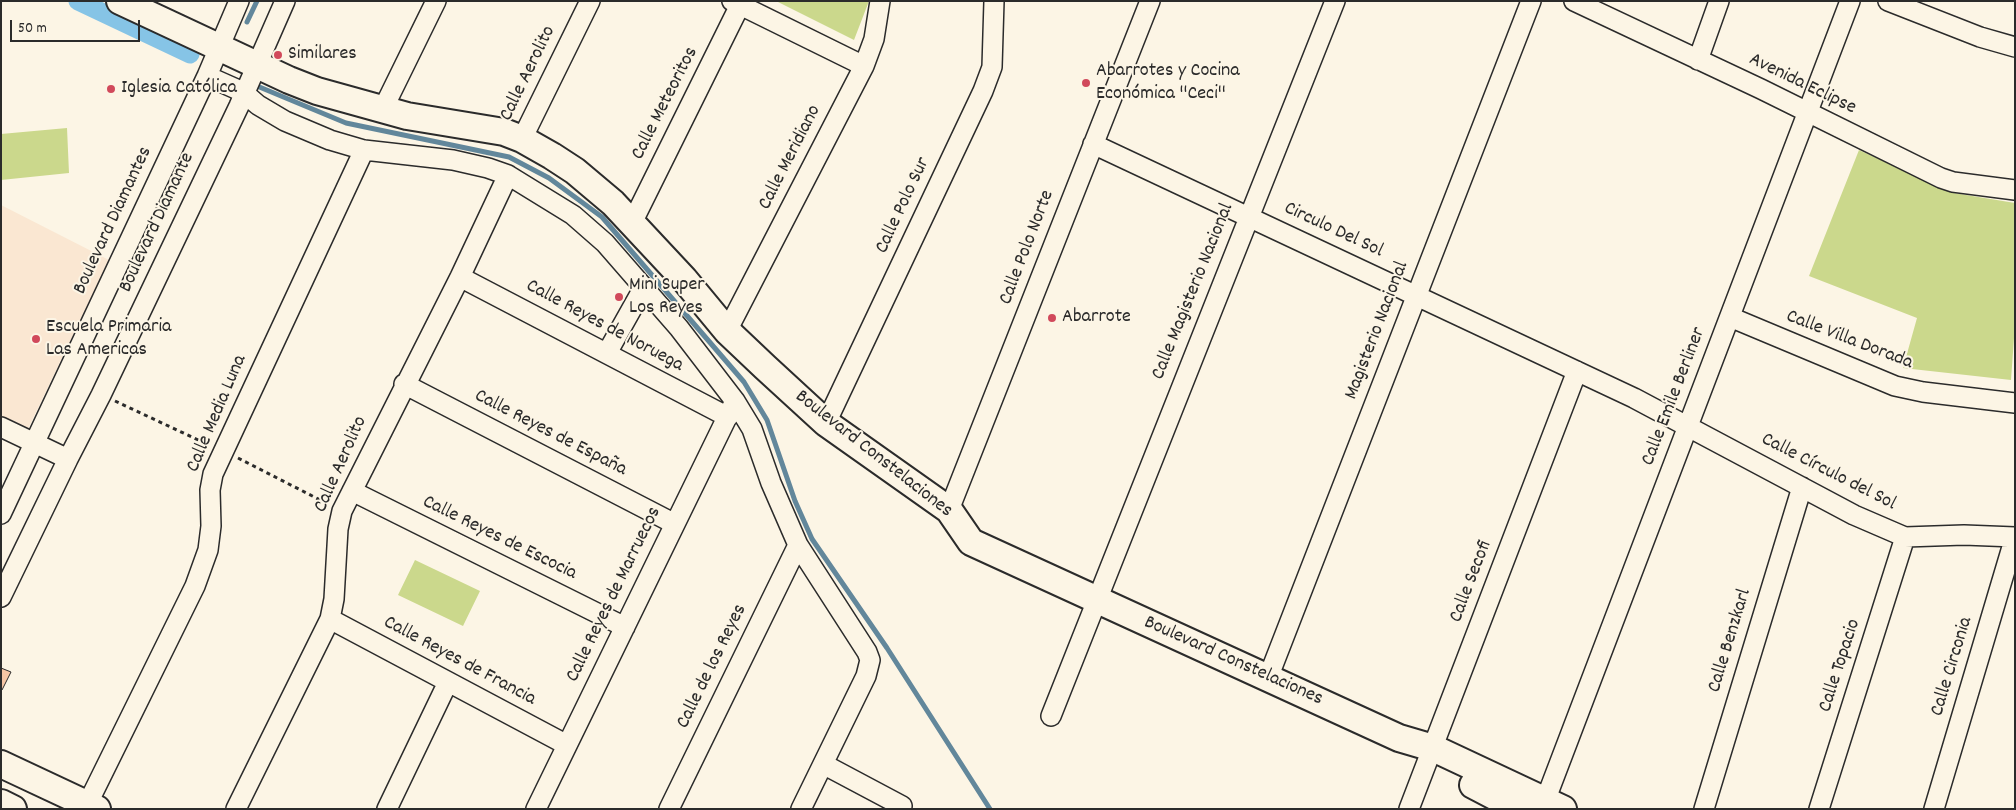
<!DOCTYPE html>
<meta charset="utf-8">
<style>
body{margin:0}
#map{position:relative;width:2016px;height:810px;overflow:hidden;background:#fcf5e5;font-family:Dekko,sans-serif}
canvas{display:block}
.frame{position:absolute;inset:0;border:2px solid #2b2b2b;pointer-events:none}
.scale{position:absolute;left:10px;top:20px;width:130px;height:22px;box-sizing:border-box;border:2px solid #2b2b2b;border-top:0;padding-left:6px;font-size:15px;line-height:18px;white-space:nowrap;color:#2b2b2b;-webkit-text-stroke:4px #fcf5e5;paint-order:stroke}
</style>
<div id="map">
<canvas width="2016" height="810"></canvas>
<div class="frame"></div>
<div class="scale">50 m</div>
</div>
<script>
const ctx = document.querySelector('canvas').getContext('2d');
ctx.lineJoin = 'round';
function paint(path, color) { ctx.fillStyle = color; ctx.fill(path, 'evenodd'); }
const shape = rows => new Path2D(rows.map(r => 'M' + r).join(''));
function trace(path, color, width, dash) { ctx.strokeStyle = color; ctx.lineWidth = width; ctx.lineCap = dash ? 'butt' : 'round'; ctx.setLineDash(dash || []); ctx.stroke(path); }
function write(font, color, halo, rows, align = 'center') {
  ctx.font = font + ' Dekko,sans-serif'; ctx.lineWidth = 4; ctx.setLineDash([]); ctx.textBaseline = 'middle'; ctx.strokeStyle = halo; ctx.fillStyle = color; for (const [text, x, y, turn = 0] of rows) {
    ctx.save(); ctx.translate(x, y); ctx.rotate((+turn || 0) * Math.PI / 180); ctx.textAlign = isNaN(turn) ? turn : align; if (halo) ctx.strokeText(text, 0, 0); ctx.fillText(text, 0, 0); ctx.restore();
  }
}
const built = shape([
 [1,205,109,260,27,431,1,419]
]);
const green = shape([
 [776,1,869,1,854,40],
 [67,128,69,173,1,180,1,134],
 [1859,150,1954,193,2015,203,2015,324,2011,380,1903,368,1917,318,1809,276],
 [415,560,480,591,463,626,398,595]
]);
const stream = shape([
 [247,22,257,1],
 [257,86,346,123,509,157,549,178,602,217,744,382,767,420,795,501,812,539,887,648,990,809]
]);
const canal = shape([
 [78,1,190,54]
]);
const building = shape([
 [1,668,11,672,2,690,1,690,1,668]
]);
const path = shape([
 [115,401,209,445],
 [238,458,328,504]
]);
const street = shape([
 [732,1,864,66],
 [1574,1,1761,89,1941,178,1953,182,2015,190],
 [1888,1,1980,37,2015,47],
 [1698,60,1719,1],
 [207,76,243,92,258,105,285,121,330,140,364,150,453,160,488,168,508,175,573,215,605,243,679,328,735,401,752,429,771,483,798,545,867,652,870,660,866,676,801,809],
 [382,111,436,1],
 [522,139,590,1],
 [1093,144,1634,398,1854,515,1905,537,1964,535,2015,537],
 [632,223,740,5],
 [460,277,728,417],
 [1730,317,1895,386,1923,392,2015,403],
 [727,331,864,66,874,39,880,1],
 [607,353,644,287],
 [404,384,675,524],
 [826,423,983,91,992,67,994,1],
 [1,427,68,459],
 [352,491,625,627],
 [949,510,1150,1],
 [1,514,207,76,239,1],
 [1,597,68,459,101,395,239,106,285,1],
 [330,619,567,745],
 [1268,678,1531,1],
 [1051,716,1335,1],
 [823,764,902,806],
 [85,809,195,586,208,550,211,526,210,490,213,474,364,150],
 [236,809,330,619,334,599,338,529,342,511,460,277,508,175],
 [387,809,448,682],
 [536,809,735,401],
 [669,809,798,545],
 [1409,809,1577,371],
 [1542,809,1850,1],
 [1704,809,1802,487],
 [1819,809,1905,537],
 [1934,809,2015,537]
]);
const secondary = shape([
 [120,1,289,80,317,91,407,116,504,132,522,139,552,156,575,171,613,203,684,279,727,331,765,367,826,423,949,510,971,542,1399,738,1433,748,1563,809],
 [1,764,97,809],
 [1473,785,1519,809],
 [1,803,13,809]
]);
const markers = [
 [278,55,5,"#d1495b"],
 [1086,83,5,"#d1495b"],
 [111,89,5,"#d1495b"],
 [619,297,5,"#d1495b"],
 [1052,318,5,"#d1495b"],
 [36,339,5,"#d1495b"]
];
const poiNames = [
 ["Similares",288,55],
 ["Abarrotes y Cocina",1096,72],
 ["Económica ''Ceci''",1096,95],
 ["Iglesia Católica",121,89],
 ["Mini Super",629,286],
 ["Los Reyes",629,309],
 ["Abarrote",1062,318],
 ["Escuela Primaria",46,328],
 ["Las Americas",46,351]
];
const streetNames = [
 ["Calle Aerolito",529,74,-64],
 ["Avenida Eclipse",1802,85,26],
 ["Calle Meteoritos",666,104,-63],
 ["Calle Meridiano",791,158,-63],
 ["Calle Polo Sur",904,206,-65],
 ["Boulevard Diamantes",114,221,-65],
 ["Boulevard Diamante",158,223,-65],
 ["Circulo Del Sol",1333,231,25],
 ["Calle Polo Norte",1028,248,-69],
 ["Calle Magisterio Nacional",1194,292,-68],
 ["Calle Reyes de Noruega",604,327,28],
 ["Magisterio Nacional",1378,331,-69],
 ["Calle Villa Dorada",1849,341,21],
 ["Calle Emile Berliner",1675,397,-69],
 ["Calle Media Luna",218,414,-67],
 ["Calle Reyes de España",550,434,27],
 ["Boulevard Constelaciones",873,455,38],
 ["Calle Aerolito",342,465,-66],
 ["Calle Círculo del Sol",1828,473,27],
 ["Calle Reyes de Escocia",499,539,26],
 ["Calle Secofi",1472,582,-69],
 ["Calle Reyes de Marruecos",615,595,-64],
 ["Calle Benzkarl",1731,641,-73],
 ["Calle Reyes de Francia",459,662,28],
 ["Boulevard Constelaciones",1233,662,24],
 ["Calle Topacio",1841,666,-72],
 ["Calle de los Reyes",713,667,-64],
 ["Calle Circonia",1953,667,-73]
];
paint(built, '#fae7d2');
paint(green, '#cbd88c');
trace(stream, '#62879b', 5);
trace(canal, '#86c4e6', 19);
paint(building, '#f5c6a5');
trace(building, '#2b2b2b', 1);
trace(street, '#2b2b2b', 22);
trace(secondary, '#2b2b2b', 30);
trace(path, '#2b2b2b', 3, [4, 4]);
trace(street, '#fcf5e5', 19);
trace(secondary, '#fcf5e5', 26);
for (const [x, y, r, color] of markers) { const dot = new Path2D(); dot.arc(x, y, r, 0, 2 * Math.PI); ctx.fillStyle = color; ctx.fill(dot); trace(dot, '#fcf5e5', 2); }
write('20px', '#2b2b2b', '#fcf5e5', poiNames, 'left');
write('20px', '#2b2b2b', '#fcf5e5', streetNames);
</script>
